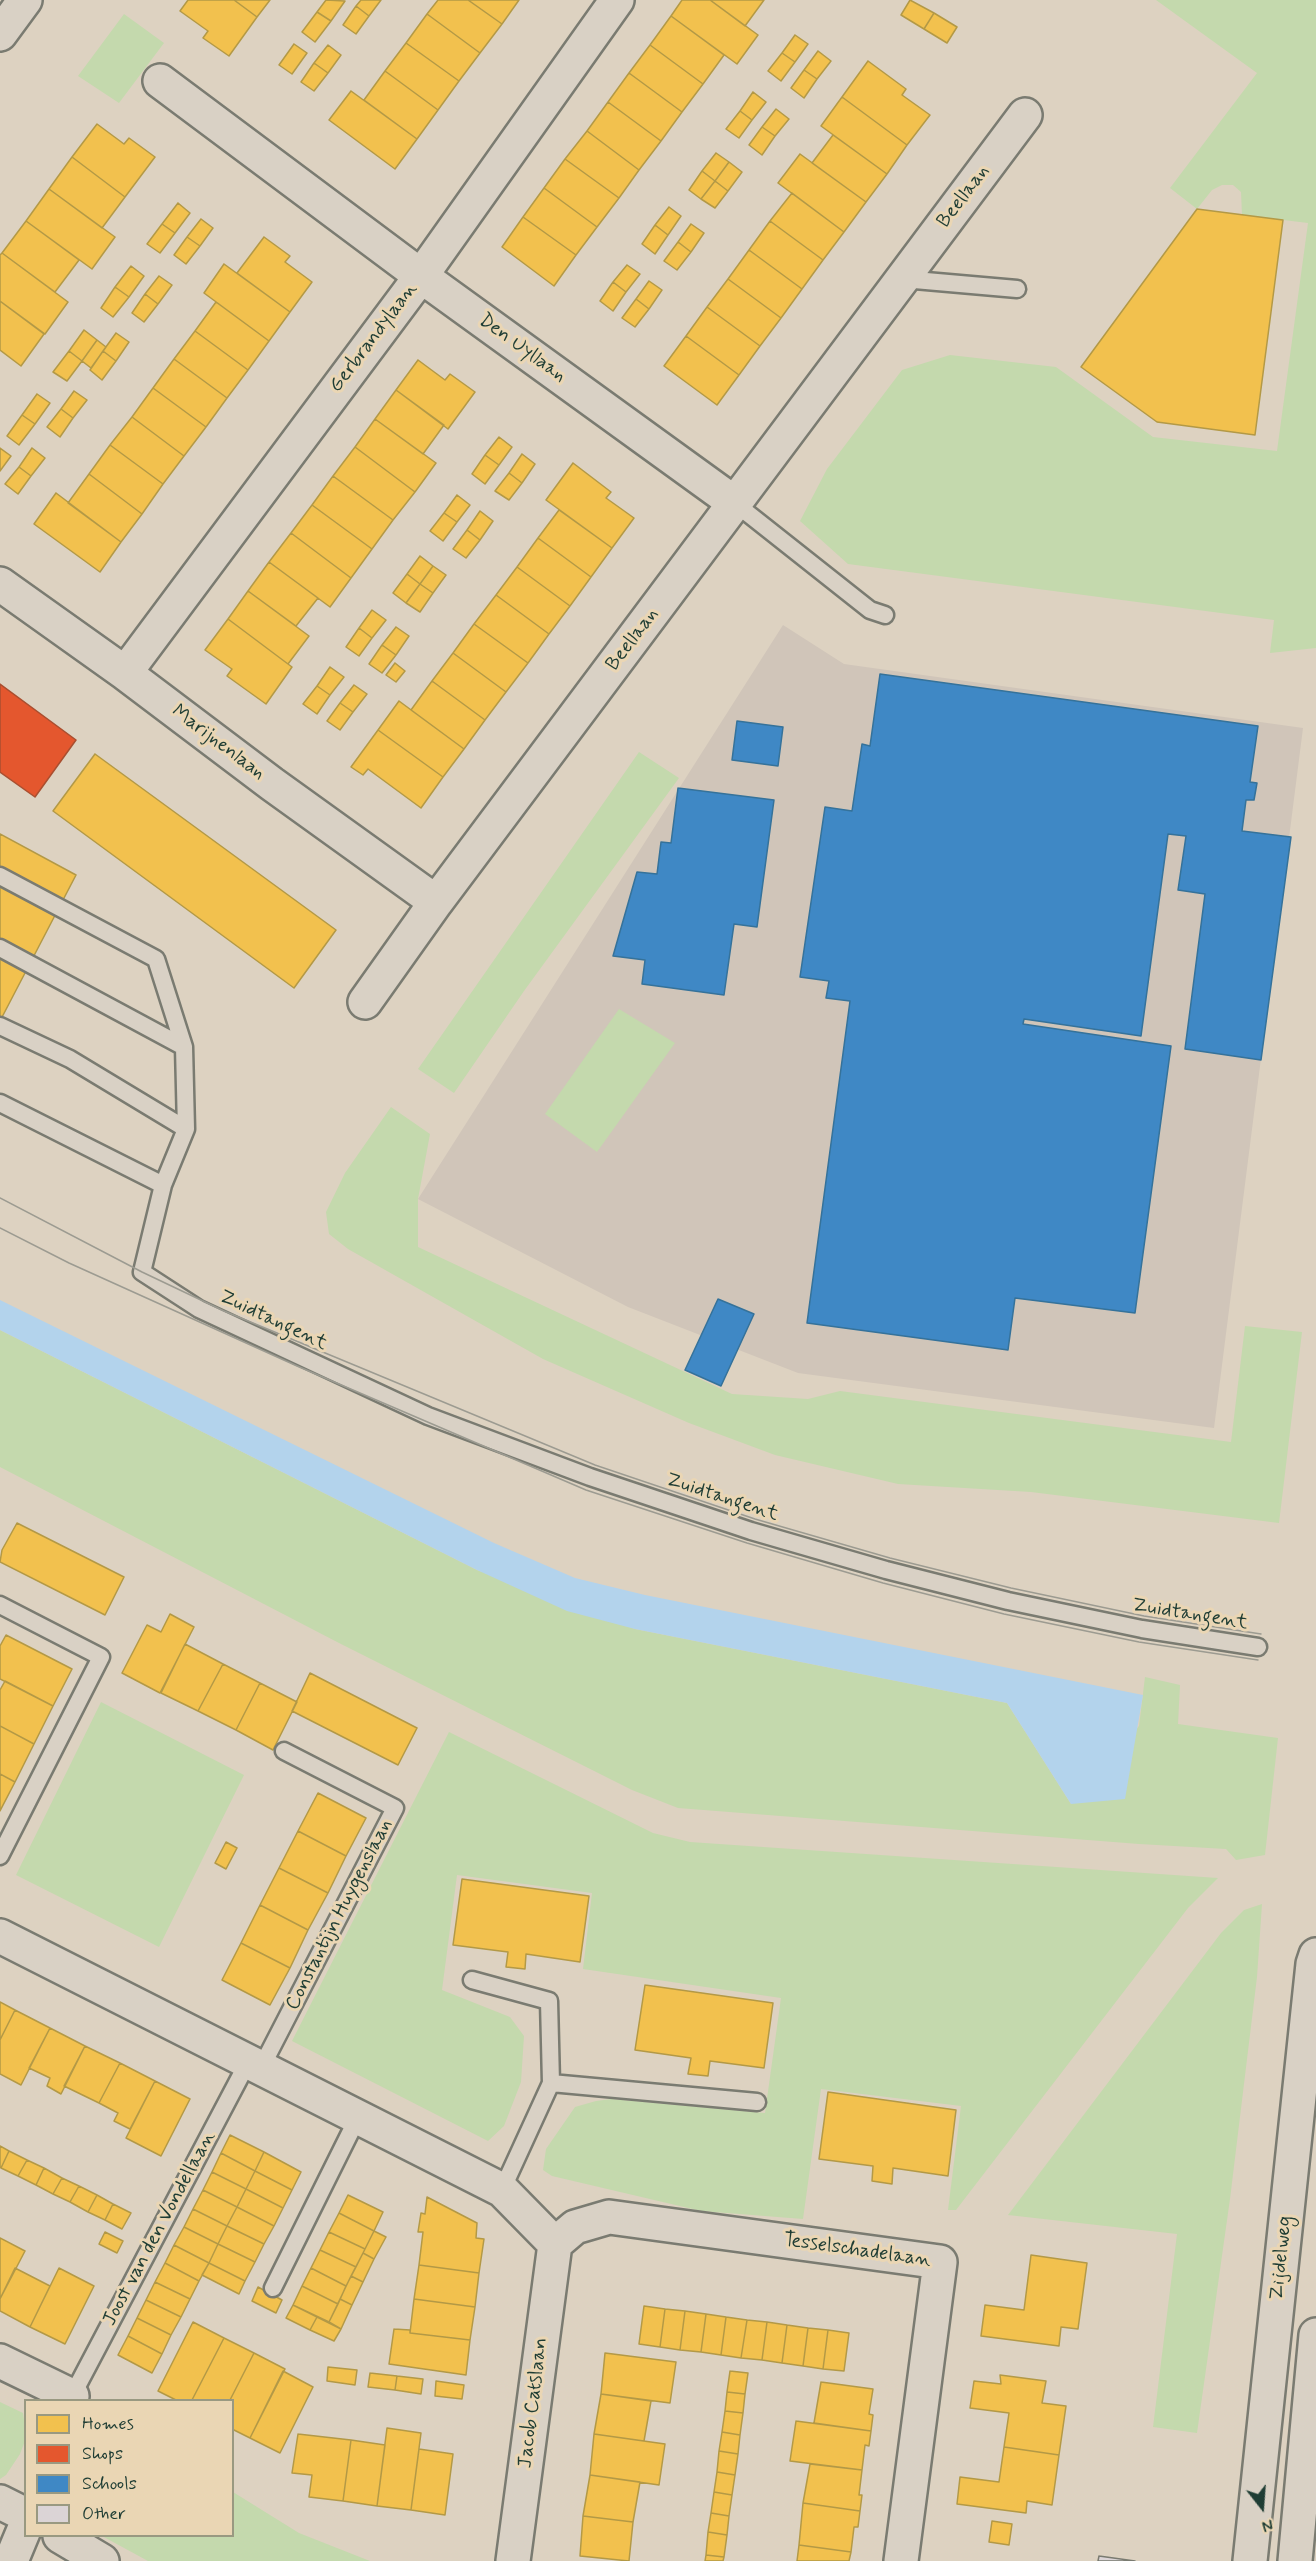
<!DOCTYPE html>
<style>
body{margin:0}
#map{position:relative;width:1316px;height:2561px;overflow:hidden;background:#ddd2c1;font-family:Mynerve,sans-serif}
canvas{display:block}
.legend{position:absolute;left:24px;top:2399px;width:210px;height:138px;box-sizing:border-box;background:#ead6b4;border:2px solid #999981;margin:0;padding:8px 10px;list-style:none;font-size:18px;color:#1f3d34}
.legend li{display:flex;align-items:center;gap:12px;height:30px}
.legend b{width:30px;border:2px solid #999981}
.north{position:absolute;left:1232px;top:2477px;width:60px;height:60px;-webkit-text-stroke:4px #ead6b4;paint-order:stroke;rotate:163deg;font-size:16px;font-weight:700;line-height:24px;text-align:center;color:#1f3d34}
.north::after{content:'';display:block;margin:auto;width:21px;height:27px;background:#1f3d34;clip-path:polygon(50% 0,100% 100%,50% 72%,0 100%)}
</style>
<div id="map">
<canvas width="1316" height="2561"></canvas>
<ul class="legend">
<li><b style="height:16px;background:#f2c14e"></b>Homes</li>
<li><b style="height:16px;background:#e4572e"></b>Shops</li>
<li><b style="height:16px;background:#3f88c5"></b>Schools</li>
<li><b style="height:16px;background:#dbd4d6"></b>Other</li>
</ul>
<div class="north">N</div>
</div>
<script>
const ctx = document.querySelector('canvas').getContext('2d');
ctx.lineJoin = 'round';
function paint(path, color) { ctx.fillStyle = color; ctx.fill(path, 'evenodd'); }
const shape = rows => new Path2D(rows.map(r => 'M' + r).join(''));
function trace(path, color, width, dash) { ctx.strokeStyle = color; ctx.lineWidth = width; ctx.lineCap = dash ? 'butt' : 'round'; ctx.setLineDash(dash || []); ctx.stroke(path); }
function write(font, color, halo, rows, align = 'center') {
  ctx.font = font + ' Mynerve,sans-serif'; ctx.lineWidth = 6; ctx.setLineDash([]); ctx.textBaseline = 'middle'; ctx.strokeStyle = halo; ctx.fillStyle = color; for (const [text, x, y, turn = 0] of rows) {
    ctx.save(); ctx.translate(x, y); ctx.rotate((+turn || 0) * Math.PI / 180); ctx.textAlign = isNaN(turn) ? turn : align; if (halo) ctx.strokeText(text, 0, 0); ctx.fillText(text, 0, 0); ctx.restore();
  }
}
const built = shape([
 [783,625,844,664,1303,728,1214,1428,798,1373,628,1307,418,1199]
]);
const green = shape([
 [1156,0,1316,0,1316,648,1270,653,1274,620,848,564,800,521,827,469,902,370,950,355,1056,367,1153,437,1277,451,1308,223,1242,215,1241,192,1233,185,1222,185,1212,190,1197,209,1170,188,1257,73],
 [124,14,164,43,119,103,78,76],
 [639,752,679,778,524,991,454,1093,418,1069],
 [619,1009,675,1043,597,1152,545,1114],
 [391,1107,430,1134,418,1199,418,1247,732,1394,808,1399,840,1391,1231,1442,1245,1326,1302,1332,1279,1523,1031,1492,898,1484,775,1455,689,1423,543,1359,348,1249,329,1234,326,1212,345,1173],
 [0,1330,477,1570,635,1629,1007,1703,1071,1804,1139,1726,1145,1677,1180,1685,1178,1724,1278,1738,1265,1855,1236,1860,1226,1849,1139,1844,678,1808,632,1790,339,1643,0,1467],
 [101,1702,244,1775,159,1947,16,1875],
 [449,1732,653,1833,690,1842,1218,1878,1188,1908,956,2210,948,2210,961,2106,821,2089,803,2219,701,2211,552,2176,543,2170,546,2149,575,2107,596,2101,611,2099,765,2113,781,1998,583,1969,592,1893,457,1875,442,1990,510,2017,524,2036,521,2082,504,2126,488,2141,292,2041],
 [1262,1904,1257,1977,1230,2199,1197,2433,1153,2427,1177,2234,1008,2215,1221,1933,1244,1910],
 [0,2402,23,2413,26,2433,25,2441,20,2454,6,2475,0,2479],
 [233,2492,299,2533,370,2561,148,2561,102,2536,232,2536]
]);
const water = shape([
 [0,1300,494,1543,575,1578,645,1595,1143,1695,1125,1799,1071,1804,1007,1703,635,1629,567,1611,477,1570,0,1330]
]);
const homes = shape([
 [188,0,234,0,257,17,229,56,203,38,208,31,180,11,188,0],
 [234,0,270,0,257,17,234,0],
 [326,0,345,1,331,21,317,12,326,0],
 [361,0,381,0,369,16,356,6,361,0],
 [438,0,468,0,502,24,480,53,427,14,438,0],
 [468,0,519,0,502,24,468,0],
 [682,0,710,0,758,35,737,64,671,16,682,0],
 [710,0,764,0,745,26,710,0],
 [910,0,934,13,924,29,901,15,910,0],
 [356,6,369,16,356,34,343,25,356,6],
 [317,12,331,21,315,42,302,32,317,12],
 [934,13,957,27,947,43,924,29,934,13],
 [427,14,480,53,459,81,406,43,427,14],
 [671,16,724,55,703,84,650,45,671,16],
 [795,35,808,44,795,62,782,53,795,35],
 [406,43,459,81,438,110,385,71,406,43],
 [294,44,307,53,292,74,279,65,294,44],
 [328,45,341,55,328,73,314,63,328,45],
 [650,45,703,84,682,112,629,73,650,45],
 [818,51,831,61,817,79,804,70,818,51],
 [782,53,795,62,781,81,768,71,782,53],
 [868,61,906,89,902,95,930,115,907,145,842,97,868,61],
 [314,63,328,73,314,91,301,82,314,63],
 [804,70,817,79,804,98,791,88,804,70],
 [385,71,438,110,417,139,364,100,385,71],
 [629,73,682,112,661,141,608,102,629,73],
 [351,91,417,139,395,169,329,120,351,91],
 [753,92,766,102,752,120,740,111,753,92],
 [842,97,907,145,887,174,821,126,842,97],
 [608,102,661,141,639,170,587,131,608,102],
 [776,109,789,119,775,136,762,127,776,109],
 [740,111,752,120,739,138,726,129,740,111],
 [97,124,124,144,129,138,155,157,125,197,72,157,97,124],
 [762,127,775,136,762,155,749,145,762,127],
 [587,131,639,170,619,198,565,159,587,131],
 [833,135,887,174,866,202,812,163,833,135],
 [716,153,729,162,715,181,702,171,716,153],
 [800,154,866,202,844,232,778,183,800,154],
 [72,157,125,197,102,228,49,189,72,157],
 [565,159,619,198,597,227,544,188,565,159],
 [729,162,742,172,728,191,715,181,729,162],
 [702,171,715,181,701,199,689,190,702,171],
 [715,181,728,191,715,208,701,199,715,181],
 [544,188,597,227,576,255,523,217,544,188],
 [49,189,115,237,92,269,26,221,49,189],
 [792,193,844,232,823,260,770,221,792,193],
 [178,203,190,213,175,233,162,224,178,203],
 [669,207,681,216,668,235,655,225,669,207],
 [1197,209,1283,220,1255,435,1157,422,1081,367,1197,209],
 [523,217,576,255,554,286,502,247,523,217],
 [201,219,213,228,200,246,187,237,201,219],
 [26,221,79,260,55,292,2,253,26,221],
 [770,221,823,260,802,289,749,250,770,221],
 [162,224,175,233,160,253,147,244,162,224],
 [691,224,704,233,691,252,678,242,691,224],
 [655,225,668,235,655,254,642,244,655,225],
 [187,237,200,246,186,264,174,255,187,237],
 [264,237,290,256,285,262,312,282,290,312,237,273,264,237],
 [678,242,691,252,677,270,664,261,678,242],
 [749,250,802,289,781,318,728,279,749,250],
 [2,253,68,302,45,334,0,301,0,255,2,253],
 [224,264,290,312,269,341,204,293,224,264],
 [627,265,640,274,626,292,613,282,627,265],
 [131,266,144,276,129,297,115,287,131,266],
 [159,276,172,285,158,304,145,294,159,276],
 [728,279,781,318,760,346,707,307,728,279],
 [649,281,662,290,649,309,636,299,649,281],
 [613,282,626,292,613,311,600,301,613,282],
 [115,287,129,297,113,317,101,308,115,287],
 [145,294,158,304,144,322,132,313,145,294],
 [636,299,649,309,635,327,622,318,636,299],
 [0,301,44,334,21,366,0,350,0,301],
 [216,302,269,341,248,370,195,331,216,302],
 [707,307,760,346,739,375,686,336,707,307],
 [84,330,97,340,82,361,69,351,84,330],
 [195,331,248,370,227,398,174,359,195,331],
 [116,333,129,342,116,361,103,351,116,333],
 [686,336,739,375,717,405,664,366,686,336],
 [97,340,106,347,91,368,82,361,97,340],
 [69,351,82,361,67,381,53,372,69,351],
 [103,351,116,361,102,380,90,370,103,351],
 [174,359,227,398,206,427,153,388,174,359],
 [418,360,445,380,450,374,475,392,448,429,396,390,418,360],
 [153,388,206,427,184,456,132,417,153,388],
 [396,390,444,425,423,454,375,419,396,390],
 [74,391,87,400,73,418,61,409,74,391],
 [37,394,50,403,35,424,22,415,37,394],
 [61,409,73,418,60,437,47,427,61,409],
 [22,415,35,424,19,445,7,436,22,415],
 [132,417,184,456,163,484,110,445,132,417],
 [375,419,436,463,415,492,355,447,375,419],
 [499,437,512,447,499,465,485,455,499,437],
 [110,445,163,484,142,514,89,474,110,445],
 [355,447,415,492,393,520,333,476,355,447],
 [0,448,11,456,0,471,0,448],
 [32,448,45,458,31,476,19,467,32,448],
 [522,454,535,464,522,483,509,473,522,454],
 [485,455,499,465,485,484,472,474,485,455],
 [573,463,611,492,606,498,634,518,612,548,546,500,573,463],
 [19,467,31,476,18,494,5,484,19,467],
 [509,473,522,483,509,500,495,491,509,473],
 [89,474,142,514,121,542,68,503,89,474],
 [333,476,393,520,372,549,312,505,333,476],
 [56,493,121,542,100,572,34,524,56,493],
 [457,495,470,505,457,522,444,513,457,495],
 [312,505,372,549,351,578,291,533,312,505],
 [559,510,612,548,591,577,538,538,559,510],
 [480,511,493,521,480,540,467,530,480,511],
 [444,513,457,522,443,541,430,531,444,513],
 [467,530,480,540,466,558,453,549,467,530],
 [291,533,351,578,330,607,269,562,291,533],
 [538,538,591,577,570,606,517,567,538,538],
 [420,556,433,566,420,584,407,574,420,556],
 [269,562,318,598,296,626,248,591,269,562],
 [433,566,446,575,433,593,420,584,433,566],
 [517,567,570,606,549,634,496,595,517,567],
 [407,574,420,584,406,603,393,593,407,574],
 [420,584,433,593,420,612,406,603,420,584],
 [248,591,309,636,288,664,228,619,248,591],
 [496,595,549,634,528,663,474,624,496,595],
 [372,610,386,620,372,638,359,628,372,610],
 [228,619,292,667,266,704,227,676,232,669,205,650,228,619],
 [474,624,528,663,506,692,453,653,474,624],
 [396,627,409,636,396,655,382,645,396,627],
 [359,628,372,638,359,656,346,647,359,628],
 [382,645,396,655,382,673,369,664,382,645],
 [453,653,506,692,485,720,432,681,453,653],
 [395,663,405,671,396,682,386,675,395,663],
 [330,667,344,677,330,695,317,686,330,667],
 [432,681,485,720,464,749,411,710,432,681],
 [354,685,367,694,353,712,340,703,354,685],
 [317,686,330,695,317,714,303,704,317,686],
 [399,701,464,749,443,777,378,730,399,701],
 [340,703,353,712,340,730,327,721,340,703],
 [378,730,443,777,421,808,368,769,363,775,351,767,378,730],
 [95,754,336,930,294,988,53,811,95,754],
 [0,834,76,875,0,1021,0,834],
 [17,1523,124,1577,105,1615,0,1562,2,1550,17,1523],
 [170,1614,194,1627,160,1693,122,1673,147,1625,161,1632,170,1614],
 [6,1635,72,1669,53,1706,0,1679,0,1646,6,1635],
 [185,1644,223,1664,198,1711,161,1693,185,1644],
 [223,1664,260,1683,236,1730,198,1711,223,1664],
 [310,1673,417,1728,398,1765,292,1711,310,1673],
 [5,1681,53,1706,34,1744,0,1726,0,1690,5,1681],
 [260,1683,297,1702,273,1750,236,1730,260,1683],
 [0,1726,34,1744,15,1782,0,1774,0,1726],
 [0,1774,15,1782,0,1811,0,1774],
 [318,1793,366,1818,346,1856,298,1831,318,1793],
 [298,1831,346,1856,328,1893,279,1868,298,1831],
 [226,1842,237,1848,226,1869,215,1863,226,1842],
 [279,1868,328,1893,308,1930,260,1905,279,1868],
 [462,1879,589,1896,580,1962,526,1954,525,1969,506,1967,508,1952,453,1945,462,1879],
 [260,1905,308,1930,290,1968,241,1943,260,1905],
 [241,1943,290,1968,270,2005,222,1980,241,1943],
 [645,1985,773,2003,764,2068,710,2061,708,2076,688,2074,691,2058,635,2050,645,1985],
 [0,2002,15,2010,0,2040,0,2002],
 [15,2010,50,2028,21,2085,0,2074,0,2040,15,2010],
 [50,2028,85,2046,61,2094,47,2086,50,2078,29,2068,50,2028],
 [85,2046,120,2063,99,2103,64,2086,85,2046],
 [120,2063,155,2081,130,2129,114,2121,118,2113,99,2103,120,2063],
 [155,2081,190,2099,161,2156,126,2138,155,2081],
 [828,2092,956,2110,948,2176,893,2168,892,2184,872,2181,873,2166,819,2159,828,2092],
 [230,2135,264,2152,255,2171,221,2153,230,2135],
 [0,2146,9,2151,1,2168,0,2167,0,2146],
 [9,2151,27,2160,18,2176,1,2168,9,2151],
 [264,2152,301,2172,292,2190,255,2171,264,2152],
 [221,2153,255,2171,246,2189,212,2172,221,2153],
 [27,2160,44,2168,36,2185,18,2176,27,2160],
 [44,2168,62,2178,53,2194,36,2185,44,2168],
 [255,2171,292,2190,283,2208,246,2189,255,2171],
 [212,2172,246,2189,237,2207,203,2190,212,2172],
 [62,2178,79,2186,70,2202,53,2194,62,2178],
 [79,2186,97,2195,88,2212,70,2202,79,2186],
 [246,2189,283,2208,274,2226,237,2207,246,2189],
 [203,2190,237,2207,227,2226,193,2209,203,2190],
 [97,2195,113,2204,105,2220,88,2212,97,2195],
 [348,2195,383,2212,374,2231,339,2213,348,2195],
 [427,2197,477,2223,476,2238,484,2239,479,2273,419,2265,423,2232,418,2232,421,2213,425,2214,427,2197],
 [113,2204,131,2213,122,2229,105,2220,113,2204],
 [237,2207,274,2226,264,2244,227,2226,237,2207],
 [193,2209,227,2226,218,2244,184,2227,193,2209],
 [339,2213,374,2231,365,2249,329,2232,339,2213],
 [227,2226,264,2244,255,2262,218,2244,227,2226],
 [184,2227,218,2244,209,2263,174,2245,184,2227],
 [374,2231,386,2237,374,2259,363,2253,374,2231],
 [105,2232,123,2241,117,2253,99,2244,105,2232],
 [329,2232,365,2249,356,2267,320,2250,329,2232],
 [0,2238,25,2251,0,2299,0,2238],
 [218,2244,255,2262,245,2281,209,2263,218,2244],
 [174,2245,209,2263,199,2281,165,2263,174,2245],
 [320,2250,356,2267,346,2286,311,2268,320,2250],
 [363,2253,374,2259,363,2282,351,2276,363,2253],
 [1031,2255,1087,2263,1078,2329,1061,2327,1059,2346,981,2336,985,2305,1024,2310,1031,2255],
 [165,2263,199,2281,190,2299,155,2282,165,2263],
 [209,2263,245,2281,239,2294,202,2275,209,2263],
 [419,2265,479,2273,475,2307,414,2299,419,2265],
 [15,2268,50,2286,30,2327,0,2311,0,2299,15,2268],
 [59,2268,94,2286,65,2344,30,2327,59,2268],
 [311,2268,346,2286,338,2304,302,2286,311,2268],
 [351,2276,363,2282,352,2305,340,2299,351,2276],
 [155,2282,190,2299,181,2317,146,2300,155,2282],
 [302,2286,338,2304,329,2322,293,2305,302,2286],
 [258,2287,282,2300,276,2313,252,2301,258,2287],
 [340,2299,352,2305,341,2329,329,2322,340,2299],
 [414,2299,475,2307,470,2340,410,2333,414,2299],
 [146,2300,181,2317,171,2335,137,2318,146,2300],
 [293,2305,317,2317,310,2330,286,2318,293,2305],
 [644,2306,665,2309,660,2347,639,2344,644,2306],
 [665,2309,685,2311,680,2350,660,2347,665,2309],
 [685,2311,706,2314,701,2352,680,2350,685,2311],
 [706,2314,726,2317,721,2355,701,2352,706,2314],
 [317,2317,341,2329,334,2341,310,2330,317,2317],
 [726,2317,747,2320,741,2358,721,2355,726,2317],
 [137,2318,171,2335,162,2354,128,2336,137,2318],
 [747,2320,767,2322,762,2360,741,2358,747,2320],
 [193,2322,224,2338,192,2400,176,2400,158,2391,193,2322],
 [767,2322,787,2325,782,2363,762,2360,767,2322],
 [787,2325,808,2328,803,2366,782,2363,787,2325],
 [808,2328,828,2330,823,2369,803,2366,808,2328],
 [394,2329,410,2330,410,2333,470,2340,466,2375,389,2364,394,2329],
 [828,2330,849,2333,844,2371,823,2369,828,2330],
 [128,2336,162,2354,152,2373,118,2355,128,2336],
 [224,2338,254,2353,230,2400,192,2400,224,2338],
 [254,2353,285,2369,250,2438,232,2429,232,2400,230,2400,254,2353],
 [605,2353,676,2362,670,2403,601,2394,605,2353],
 [328,2367,357,2370,355,2385,327,2381,328,2367],
 [283,2371,313,2387,280,2453,250,2438,283,2371],
 [730,2371,748,2373,745,2394,727,2392,730,2371],
 [370,2373,397,2376,395,2390,368,2387,370,2373],
 [1000,2375,1046,2381,1042,2403,1066,2406,1059,2455,1004,2447,1009,2413,970,2408,974,2381,1001,2384,1000,2375],
 [397,2376,423,2379,421,2394,395,2390,397,2376],
 [436,2381,464,2385,462,2399,435,2396,436,2381],
 [821,2382,873,2389,869,2414,873,2415,871,2431,814,2423,821,2382],
 [727,2392,745,2394,743,2413,725,2411,727,2392],
 [601,2394,651,2401,644,2441,594,2434,601,2394],
 [725,2411,743,2413,740,2435,722,2432,725,2411],
 [796,2421,871,2431,869,2446,865,2445,862,2470,790,2461,796,2421],
 [387,2428,421,2433,411,2510,377,2506,387,2428],
 [722,2432,740,2435,738,2454,719,2451,722,2432],
 [298,2434,351,2440,343,2501,309,2497,312,2475,292,2473,298,2434],
 [594,2434,665,2444,659,2485,590,2475,594,2434],
 [351,2440,385,2445,377,2506,343,2501,351,2440],
 [1004,2447,1059,2455,1052,2505,1027,2501,1026,2513,957,2504,960,2477,999,2482,1004,2447],
 [419,2449,453,2454,445,2515,411,2510,419,2449],
 [719,2451,738,2454,735,2475,717,2472,719,2451],
 [810,2464,862,2470,859,2495,862,2495,860,2511,803,2503,810,2464],
 [717,2472,735,2475,732,2495,714,2492,717,2472],
 [590,2475,640,2482,633,2522,583,2516,590,2475],
 [714,2492,732,2495,729,2516,711,2513,714,2492],
 [803,2503,860,2511,858,2527,854,2527,851,2552,799,2545,803,2503],
 [711,2513,729,2516,727,2535,708,2532,711,2513],
 [583,2516,633,2522,629,2561,580,2556,583,2516],
 [992,2521,1012,2524,1009,2545,989,2542,992,2521],
 [708,2532,727,2535,724,2557,706,2555,708,2532],
 [799,2545,851,2552,849,2561,797,2561,799,2545],
 [706,2555,724,2557,723,2561,705,2561,706,2555]
]);
const shops = shape([
 [0,684,76,740,35,797,0,772,0,684]
]);
const schools = shape([
 [880,674,1258,726,1250,782,1257,783,1254,800,1246,800,1242,831,1291,837,1261,1060,1185,1049,1205,894,1178,890,1186,836,1168,834,1141,1036,1024,1019,1023,1024,1171,1046,1135,1313,1015,1298,1008,1350,807,1323,850,1001,826,998,829,981,800,977,825,807,852,811,862,744,870,746,880,674],
 [737,721,783,727,778,766,732,760,737,721],
 [678,788,774,800,757,927,734,924,724,995,642,984,645,960,613,956,637,872,657,874,661,842,671,843,678,788],
 [718,1299,754,1314,721,1386,685,1370,718,1299]
]);
const building = shape([
 [1099,2556,1135,2561,1098,2561,1099,2556]
]);
const service = shape([
 [903,279,1017,289],
 [736,504,870,610,885,615],
 [0,876,156,959,184,1047,186,1129,163,1185,142,1272,199,1309,428,1416,590,1477,751,1531,886,1570,1008,1601,1142,1629,1258,1647],
 [0,948,184,1047],
 [0,1026,70,1059,186,1129],
 [0,1103,163,1185],
 [0,1605,101,1657,0,1856],
 [472,1980,549,2001,551,2083,502,2190],
 [261,2068,395,1808,284,1751],
 [551,2083,757,2102],
 [273,2288,358,2117],
 [72,2396,248,2062]
]);
const minor = shape([
 [160,81,421,276,736,504],
 [0,584,125,673,272,784,436,902],
 [125,673,421,276,617,0],
 [365,1002,436,902,1025,115],
 [0,1936,502,2190,555,2244],
 [555,2244,575,2227,609,2217,940,2262,901,2561],
 [0,2361,72,2396,71,2400],
 [0,2502,26,2515],
 [60,2536,102,2561],
 [11,2561,26,2525],
 [513,2561,555,2244]
]);
const tertiary = shape([
 [0,34,25,0]
]);
const secondary = shape([
 [1250,2561,1313,1964,1316,1955],
 [1295,2561,1316,2335]
]);
const tram = shape([
 [0,1198,142,1272,224,1311,595,1465,755,1519,890,1558,1011,1588,1144,1616,1261,1634],
 [0,1228,69,1263,297,1366,586,1490,747,1543,883,1583,1004,1614,1139,1642,1258,1660]
]);
const streetNames = [
 ["Beellaan",964,197,-53],
 ["Gerbrandylaan",374,338,-53],
 ["Den Uyllaan",522,349,36],
 ["Beellaan",633,640,-53],
 ["Marijnenlaan",218,743,37],
 ["Zuidtangent",273,1321,25],
 ["Zuidtangent",722,1498,18],
 ["Zuidtangent",1190,1615,9],
 ["Constantijn Huygenslaan",340,1915,-63],
 ["Joost van den Vondellaan",160,2229,-62],
 ["Tesselschadelaan",857,2251,8],
 ["Zijdelweg",1282,2258,-84],
 ["Jacob Catslaan",534,2403,-83]
];
paint(built, '#d0c5b9');
paint(green, '#c4d9ad');
paint(water, '#b3d3ec');
paint(homes, '#f2c14e');
trace(homes, '#b39946', 1.5);
paint(shops, '#e4572e');
trace(shops, '#a94f30', 1.5);
paint(schools, '#3f88c5');
trace(schools, '#35729a', 1.5);
paint(building, '#dbd4d6');
trace(building, '#7a7b71', 1.5);
trace(service, '#7a7b71', 21);
trace(minor, '#7a7b71', 38);
trace(tertiary, '#7a7b71', 38);
trace(secondary, '#7a7b71', 38);
trace(service, '#d9d1c5', 16);
trace(minor, '#d9d1c5', 33);
trace(tertiary, '#d9d1c5', 33);
trace(secondary, '#d9d1c5', 33);
trace(tram, '#9c9b91', 1.5);
write('20px', '#1f3d34', '#ead6b4', streetNames);
</script>
